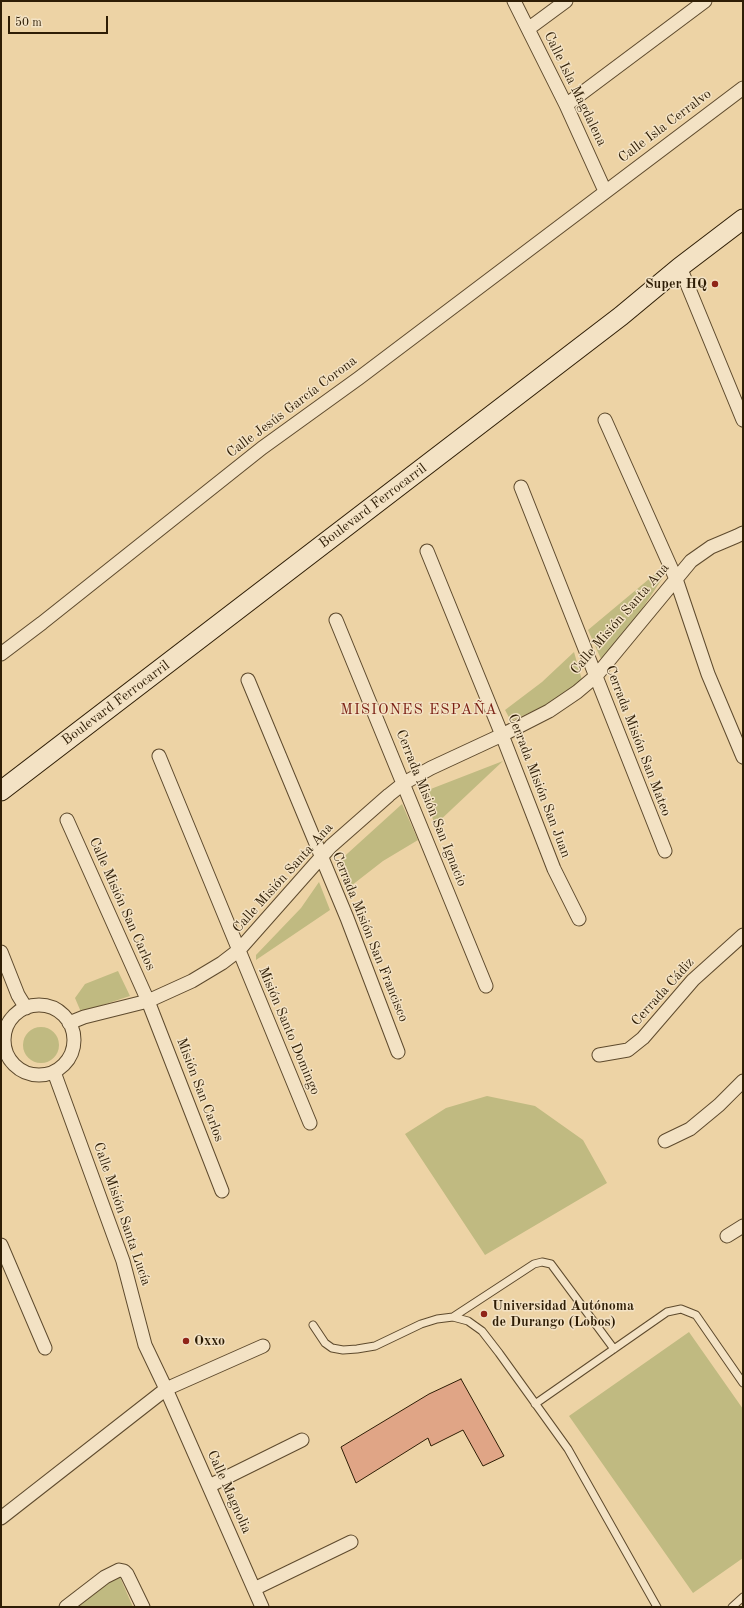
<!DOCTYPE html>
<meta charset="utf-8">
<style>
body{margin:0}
#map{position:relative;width:744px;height:1608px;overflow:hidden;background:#edd3a5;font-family:"Old Standard TT",serif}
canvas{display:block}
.frame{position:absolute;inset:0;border:2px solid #2e1d05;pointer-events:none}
.scale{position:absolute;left:8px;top:16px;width:100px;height:18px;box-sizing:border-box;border:2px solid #2e1d05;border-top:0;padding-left:5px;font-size:12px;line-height:14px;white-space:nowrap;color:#2e1d05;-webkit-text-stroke:3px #f3e2c4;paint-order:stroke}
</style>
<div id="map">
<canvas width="744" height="1608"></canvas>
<div class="frame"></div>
<div class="scale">50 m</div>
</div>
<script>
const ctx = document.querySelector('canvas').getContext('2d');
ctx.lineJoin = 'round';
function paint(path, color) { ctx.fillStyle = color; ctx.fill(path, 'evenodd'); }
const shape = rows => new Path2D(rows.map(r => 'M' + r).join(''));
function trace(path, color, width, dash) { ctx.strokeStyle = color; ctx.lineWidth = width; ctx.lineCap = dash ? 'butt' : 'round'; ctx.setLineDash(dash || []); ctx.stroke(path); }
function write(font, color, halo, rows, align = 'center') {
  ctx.font = font + ' "Old Standard TT",serif'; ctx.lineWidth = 3; ctx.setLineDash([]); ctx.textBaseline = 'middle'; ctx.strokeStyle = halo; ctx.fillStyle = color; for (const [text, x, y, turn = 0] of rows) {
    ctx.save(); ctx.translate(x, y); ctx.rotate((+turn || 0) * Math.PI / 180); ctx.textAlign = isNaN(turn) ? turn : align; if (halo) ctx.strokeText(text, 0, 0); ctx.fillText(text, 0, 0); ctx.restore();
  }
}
const green = shape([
 [661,569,664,576,634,621,601,659,588,630],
 [574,652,582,680,551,703,511,721,505,710,542,682],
 [503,761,435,825,423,792],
 [402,804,418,840,383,861,347,889,337,863],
 [319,882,330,910,256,960,256,955,301,908],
 [118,971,130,996,81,1012,75,998,85,984],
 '23 1045a18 18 0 1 1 36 0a18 18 0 1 1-36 0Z',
 [487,1096,535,1106,583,1140,607,1183,485,1255,405,1134,446,1108],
 [689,1332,743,1409,743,1558,693,1593,569,1416],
 [119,1575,133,1607,77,1607]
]);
const building = shape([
 [461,1379,504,1456,483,1466,463,1430,431,1446,428,1438,356,1483,341,1447,429,1394,461,1379]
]);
const lane = shape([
 [453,1317,534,1264,542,1262,551,1264,614,1349],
 [313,1325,325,1343,332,1348,343,1350,357,1349,375,1346,421,1324,437,1319,453,1317,468,1321,482,1331,499,1353,568,1449,657,1607],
 [535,1404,667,1312,681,1309,696,1315,743,1383],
 [732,1607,743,1597]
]);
const street = shape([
 [514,1,566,105,605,191],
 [528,29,566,1],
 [566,105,705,1],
 [680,267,743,420],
 [605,420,676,579,708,674,743,757],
 [521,487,665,851],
 [427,551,502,735,554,869,579,919],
 [336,620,486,986],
 [1,654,42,623,262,448,359,378,743,88],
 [248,680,347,918,398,1052],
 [159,756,310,1123],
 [67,820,148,1001,222,1191],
 [1,952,18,995,26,1008],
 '4 1040a35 35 0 1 1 70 0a35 35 0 1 1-70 0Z',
 [69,1023,84,1017,148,1001,192,981,222,963,239,950,331,846,389,795,404,783,431,768,502,735,549,711,577,692,596,676,691,561,711,547,737,536,743,533],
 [599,1055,628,1050,643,1038,693,980,743,935],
 [54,1072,123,1261,145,1345,166,1389,262,1607],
 [665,1141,690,1129,719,1105,743,1081],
 [727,1236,743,1226],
 [1,1245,45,1348],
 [209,1486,302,1440],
 [1,1518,166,1389,263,1346],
 [254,1589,351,1542],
 [66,1607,105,1577,119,1570,124,1571,127,1574,143,1607]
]);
const secondary = shape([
 [1,791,621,316,680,267,743,219]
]);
const markers = [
 [715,284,4,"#8f2418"],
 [484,1314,4,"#8f2418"],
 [186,1341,4,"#8f2418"]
];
const streetNames = [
 ["Calle Isla Magdalena",575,89,64],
 ["Calle Isla Cerralvo",665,126,-37],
 ["Calle Jesús García Corona",292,407,-37],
 ["Boulevard Ferrocarril",373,506,-37],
 ["Calle Misión Santa Ana",620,619,-49],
 ["Boulevard Ferrocarril",116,703,-37],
 ["Cerrada Misión San Mateo",638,741,69],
 ["Cerrada Misión San Juan",539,786,69],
 ["Cerrada Misión San Ignacio",431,808,68],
 ["Calle Misión Santa Ana",283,878,-48],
 ["Calle Misión San Carlos",122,904,66],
 ["Cerrada Misión San Francisco",370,937,68],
 ["Cerrada Cádiz",663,992,-48],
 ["Misión Santo Domingo",289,1031,67],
 ["Misión San Carlos",200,1090,69],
 ["Calle Misión Santa Lucía",122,1214,71],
 ["Calle Magnolia",229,1492,66]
];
const poiNames = [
 ["Super HQ",707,284,"right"],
 ["Universidad Autónoma",492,1306],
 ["de Durango (Lobos)",492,1322],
 ["Oxxo",194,1341]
];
const neighbourhoodNames = [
 ["MISIONES ESPAÑA",419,710]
];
paint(green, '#c0ba81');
paint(building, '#e0a586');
trace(building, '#2e1d05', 1);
trace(lane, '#5e4a2d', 9);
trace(street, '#5e4a2d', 15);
trace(secondary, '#2e1d05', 21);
trace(lane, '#f3e2c4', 7);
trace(street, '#f3e2c4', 13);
trace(secondary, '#f3e2c4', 19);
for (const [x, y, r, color] of markers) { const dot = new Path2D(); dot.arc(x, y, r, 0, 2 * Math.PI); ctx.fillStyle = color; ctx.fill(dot); trace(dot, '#f3e2c4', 1.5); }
write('14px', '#2e1d05', '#f3e2c4', streetNames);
write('bold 14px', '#2e1d05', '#f3e2c4', poiNames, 'left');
ctx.letterSpacing = '1px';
write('15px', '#7a1f14', '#f3e2c4', neighbourhoodNames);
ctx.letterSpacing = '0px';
</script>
